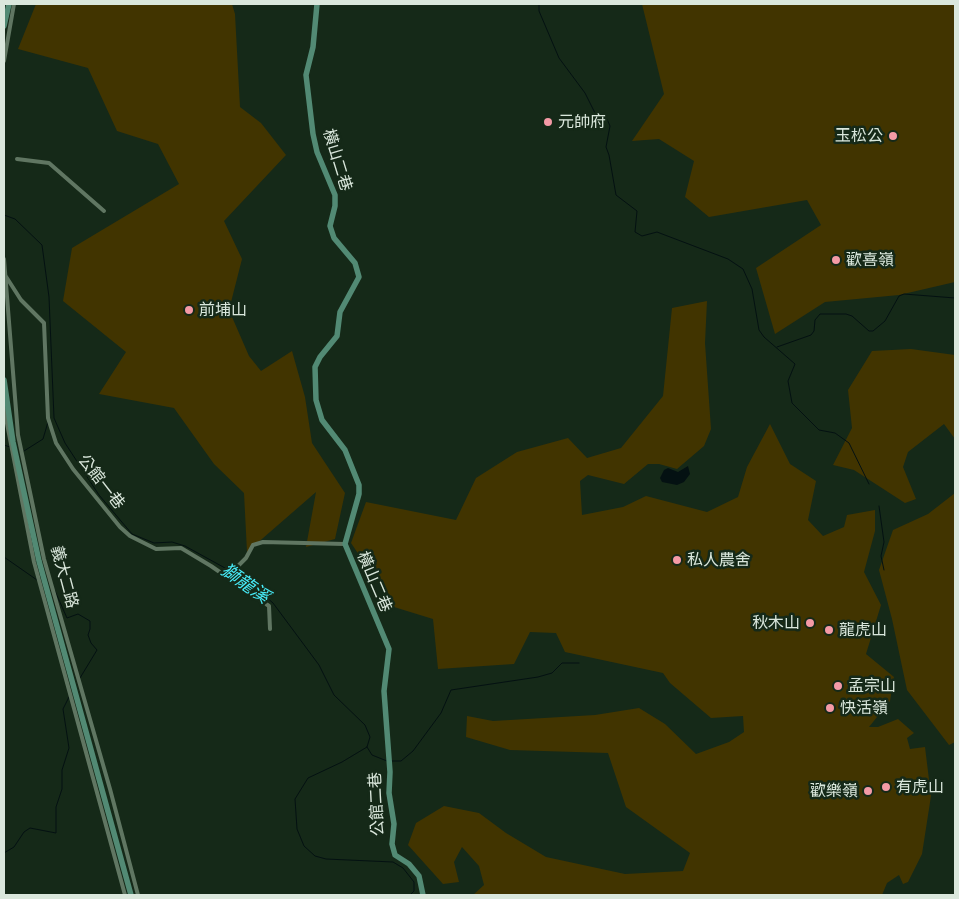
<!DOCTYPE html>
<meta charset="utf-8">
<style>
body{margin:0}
#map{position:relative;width:959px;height:899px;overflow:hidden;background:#152918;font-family:"Roboto Serif",serif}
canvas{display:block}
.frame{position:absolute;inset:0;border:5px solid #dae7dc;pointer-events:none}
</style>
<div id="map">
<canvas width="959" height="899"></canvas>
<div class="frame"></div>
</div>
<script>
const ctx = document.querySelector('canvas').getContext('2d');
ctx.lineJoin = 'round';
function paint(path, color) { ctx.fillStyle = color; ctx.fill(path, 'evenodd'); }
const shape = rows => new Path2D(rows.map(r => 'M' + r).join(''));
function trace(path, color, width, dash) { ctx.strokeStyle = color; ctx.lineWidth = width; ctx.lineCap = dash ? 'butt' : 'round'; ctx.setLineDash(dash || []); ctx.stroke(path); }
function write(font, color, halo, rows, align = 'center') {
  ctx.font = font + ' "Roboto Serif","Noto Sans TC",serif'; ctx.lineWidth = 5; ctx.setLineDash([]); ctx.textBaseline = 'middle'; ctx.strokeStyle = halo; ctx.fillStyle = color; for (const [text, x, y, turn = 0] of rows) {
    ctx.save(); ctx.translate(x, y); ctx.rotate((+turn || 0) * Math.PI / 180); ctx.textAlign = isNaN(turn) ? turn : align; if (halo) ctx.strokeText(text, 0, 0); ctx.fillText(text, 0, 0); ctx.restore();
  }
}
const green = shape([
 [36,4,232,4,235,14,240,107,261,123,286,155,224,221,242,259,229,310,249,356,261,371,292,351,305,397,312,443,345,493,335,539,306,547,316,492,247,552,244,493,214,464,174,408,99,394,126,352,63,301,72,248,179,184,158,144,117,131,88,68,18,49],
 [642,4,955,4,955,282,899,295,825,302,775,334,756,268,821,225,807,200,709,217,685,197,694,161,659,139,632,141,664,94],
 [707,301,705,343,711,429,704,446,677,469,659,464,648,464,624,484,588,475,580,481,582,515,623,507,646,496,707,512,738,497,747,467,770,424,790,464,816,481,808,520,823,536,844,527,847,515,875,510,875,531,864,572,881,605,866,654,894,677,890,701,869,727,878,727,898,719,914,733,907,738,910,749,925,747,931,796,922,854,908,882,903,884,899,875,887,883,882,895,473,895,484,885,479,866,462,847,454,862,459,882,443,884,408,845,416,823,444,806,479,813,506,833,546,857,625,874,683,871,690,853,626,807,608,753,510,750,466,737,467,716,493,721,595,715,639,708,665,724,696,754,729,742,744,732,743,716,711,718,670,683,663,673,565,652,556,633,530,632,514,664,438,669,433,619,394,607,351,543,366,502,456,520,476,478,517,452,568,438,587,458,621,448,663,396,672,308],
 [911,349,955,355,955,439,944,424,908,452,903,467,916,499,905,503,854,470,833,465,852,428,848,390,872,351],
 [955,493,955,742,949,745,907,690,892,619,879,570,893,530,928,514]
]);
const water = shape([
 [688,466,690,474,684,482,677,485,662,482,660,478,664,470,668,468,678,472]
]);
const stream = shape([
 [539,4,539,11,559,58,585,93,595,113,607,119,610,126,606,147,609,155,616,195,637,211,635,232,642,236,657,232,728,259,743,269,752,289,759,330,764,337,795,364,788,381,792,403,819,430,835,433,849,443,869,484],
 [4,215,15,219,42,245,49,297,54,418,65,443,99,495,132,534,154,543,172,542,185,546,245,579,273,603,319,665,334,695,365,725,370,737,367,747,342,762,308,778,295,799,297,829,304,846,315,856,326,859,393,862,403,868,414,882,414,891,410,895],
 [777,347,811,335,814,331,815,320,820,314,846,314,852,316,869,331,873,331,885,321,899,296,904,294,955,298],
 [4,445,10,447],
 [24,451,43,439,48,422],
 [879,506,884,542,881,556,884,570],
 [4,557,37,580],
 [55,591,67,618,78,614,90,621,90,629,88,635,91,643,97,650,80,678],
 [367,747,372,755,387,761],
 [391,761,401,761,413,751,441,713,451,690,538,677,552,673,562,663,579,663],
 [4,853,14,847,24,832,30,828,56,833,56,807,62,789,62,770,69,748,63,709,69,697]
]);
const street = shape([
 [4,61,14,4],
 [17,159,49,163,104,211],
 [4,259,18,435,44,559,110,789,138,895],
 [5,275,21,300,44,323,48,418,56,443,73,469,120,527,130,536,156,549,181,548,211,566,269,606,270,629],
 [4,408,34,562,125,895],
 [227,577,246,558,253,545,263,542,345,544]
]);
const secondary = shape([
 [317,4,313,47,306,75,313,134,317,152,335,195,335,206,330,226,334,238,355,263,359,277,340,312,337,336,320,357,315,367,316,400,322,420,345,450,359,485,359,494,345,544,389,649,384,691,390,772,389,793,394,824,392,844,395,855,409,864,419,876,423,895],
 [4,26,9,4],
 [4,380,13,442,39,561,131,895]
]);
const markers = [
 [548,122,5,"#f49aa6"],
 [893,136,5,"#f49aa6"],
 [836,260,5,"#f49aa6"],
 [189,310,5,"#f49aa6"],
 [677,560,5,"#f49aa6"],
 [810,623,5,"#f49aa6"],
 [829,630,5,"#f49aa6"],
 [838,686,5,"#f49aa6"],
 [830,708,5,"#f49aa6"],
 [886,787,5,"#f49aa6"],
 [868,791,5,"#f49aa6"]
];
const poiNames = [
 ["元帥府",558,122],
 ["玉松公",883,136,"right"],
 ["歡喜嶺",846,260],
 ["前埔山",199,310],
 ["私人農舍",687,560],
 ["秋木山",800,623,"right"],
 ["龍虎山",839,630],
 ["孟宗山",848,686],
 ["快活嶺",840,708],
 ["有虎山",896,787],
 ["歡樂嶺",858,791,"right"]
];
const streetNames = [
 ["橫山二巷",337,160,73],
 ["公館一巷",101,482,52],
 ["義大二路",64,577,75],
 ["橫山二巷",374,582,67],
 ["公館二巷",377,804,-93]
];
const waterNames = [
 ["獅龍溪",245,584,35]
];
paint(green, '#413400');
paint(water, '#041112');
trace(stream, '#041112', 1);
trace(street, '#607662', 4);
trace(secondary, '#528a74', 5.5);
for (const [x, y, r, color] of markers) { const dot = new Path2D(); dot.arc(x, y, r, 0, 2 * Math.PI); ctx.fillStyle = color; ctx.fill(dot); trace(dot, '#152918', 2); }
write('16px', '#dae7dc', '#152918', poiNames, 'left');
write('16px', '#dae7dc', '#152918', streetNames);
write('italic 18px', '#47ebf8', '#152918', waterNames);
</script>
